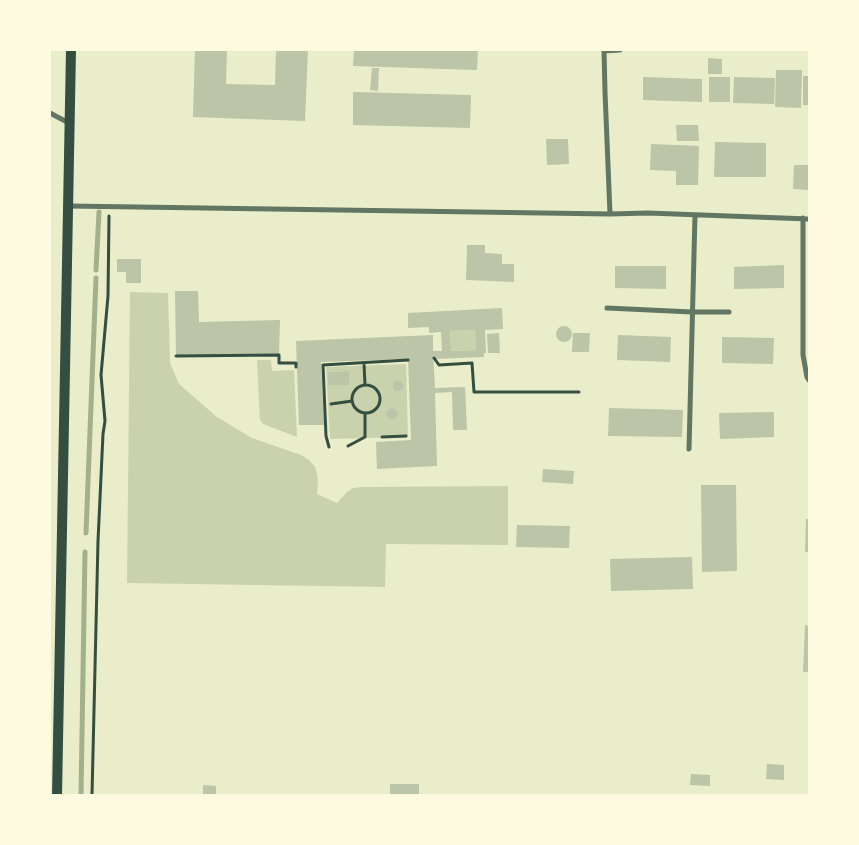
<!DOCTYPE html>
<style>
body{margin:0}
#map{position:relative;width:859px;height:845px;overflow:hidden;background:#e9edc9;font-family:"Fira Sans",sans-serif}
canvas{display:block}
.frame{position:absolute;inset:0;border:51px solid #fefae0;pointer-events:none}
</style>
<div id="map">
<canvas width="859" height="845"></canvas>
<div class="frame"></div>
</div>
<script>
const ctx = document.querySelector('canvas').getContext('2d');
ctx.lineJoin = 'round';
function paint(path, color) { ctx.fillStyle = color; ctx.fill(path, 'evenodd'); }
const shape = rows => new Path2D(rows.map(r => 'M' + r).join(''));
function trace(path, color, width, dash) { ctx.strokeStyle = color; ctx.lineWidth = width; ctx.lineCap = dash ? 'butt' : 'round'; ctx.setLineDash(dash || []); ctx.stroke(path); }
const green = shape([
 [130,292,168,293,170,363,179,384,217,417,252,438,301,455,309,460,315,467,317,474,318,482,317,494,337,503,347,492,353,488,362,487,508,486,508,545,386,544,385,587,127,583],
 [475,330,476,350,451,351,450,331],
 [257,360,271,360,272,371,294,370,297,437,263,424,260,420],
 [406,364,408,437,330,439,326,367],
 [348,371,348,385,329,385,328,372]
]);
const stream = shape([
 [96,270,99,212],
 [86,533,96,278],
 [81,795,85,552]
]);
const building = shape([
 [195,50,227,50,226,84,275,85,276,50,308,50,305,121,193,117],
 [354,50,478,50,477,70,353,66],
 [708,58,722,59,722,74,708,74],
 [372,68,379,68,378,91,370,90],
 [776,70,802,70,801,108,775,107],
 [803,76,809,76,809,105,803,105],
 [643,77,702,79,702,102,643,100],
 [709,77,730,77,730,102,709,102],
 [734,77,775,78,774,104,733,103],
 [353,92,471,95,470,128,353,125],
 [676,125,698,125,699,141,677,141],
 [546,139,568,139,569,164,547,165],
 [715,142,766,143,766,177,714,177],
 [651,144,699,146,698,185,676,185,676,171,650,170],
 [794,165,809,165,809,190,793,189],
 [467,245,485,245,485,253,502,254,502,264,514,264,514,282,466,280],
 [117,259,141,259,141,283,126,283,126,272,117,272],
 [784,265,784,288,734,289,734,267],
 [615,266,666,266,666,289,615,288],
 [175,291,198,291,199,322,280,320,279,355,176,356],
 [502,308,503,329,485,330,486,353,484,353,484,357,434,359,433,354,435,388,465,387,467,430,453,430,452,392,435,393,437,466,377,469,376,442,411,440,408,359,321,362,324,425,299,425,296,341,433,335,433,351,442,351,441,332,429,333,429,327,408,328,408,313],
 [475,330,476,350,451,351,450,331],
 '556 334a8 8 0 1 1 16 0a8 8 0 1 1-16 0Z',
 [499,333,500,353,488,353,487,334],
 [573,333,590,333,589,352,572,352],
 [618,335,671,337,670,362,617,360],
 [722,337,774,338,773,364,722,363],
 [349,371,349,385,328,385,328,372],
 '393 386a5 5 0 1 1 10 0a5 5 0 1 1-10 0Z',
 [609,408,683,410,682,437,608,436],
 '386.5 414a5.5 5.5 0 1 1 11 0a5.5 5.5 0 1 1-11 0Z',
 [774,412,774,437,720,439,719,413],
 [543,469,574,471,573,484,542,482],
 [701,485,736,485,737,571,702,572],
 [806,519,809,519,809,552,805,552],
 [517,525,570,526,569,548,516,547],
 [692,557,693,589,611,591,610,559],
 [805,625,809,626,809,672,803,672],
 [767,764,784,765,784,780,766,779],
 [691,774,710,775,710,786,690,785],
 [390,784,419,784,419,795,390,795],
 [203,785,216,786,216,795,203,795]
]);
const path = shape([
 [176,356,279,355,279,363,296,363,296,367],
 [434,358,439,365,472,363,474,392,579,392],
 [364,363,365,385],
 '352 399a14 14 0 1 1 28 0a14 14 0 1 1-28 0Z',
 [331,404,352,401],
 [382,437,406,436],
 [348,446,365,437,365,413],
 [329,447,326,436,323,365,408,360],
 [92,795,98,541,103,434,105,421,101,375,108,296,109,216]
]);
const minor = shape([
 [604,50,605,92,610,214],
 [604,51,620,50],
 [50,113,69,123],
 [69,206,610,214,648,213,809,219],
 [803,218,803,355,807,377,809,380],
 [607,308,692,312,729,312],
 [689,449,695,215]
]);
const secondary = shape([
 [57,795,71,50]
]);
paint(green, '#cad2ad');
trace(stream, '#a3b18a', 5);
paint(building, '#bcc5a7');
trace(path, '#344e41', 3);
trace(minor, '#617663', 5);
trace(secondary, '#344e41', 10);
</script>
